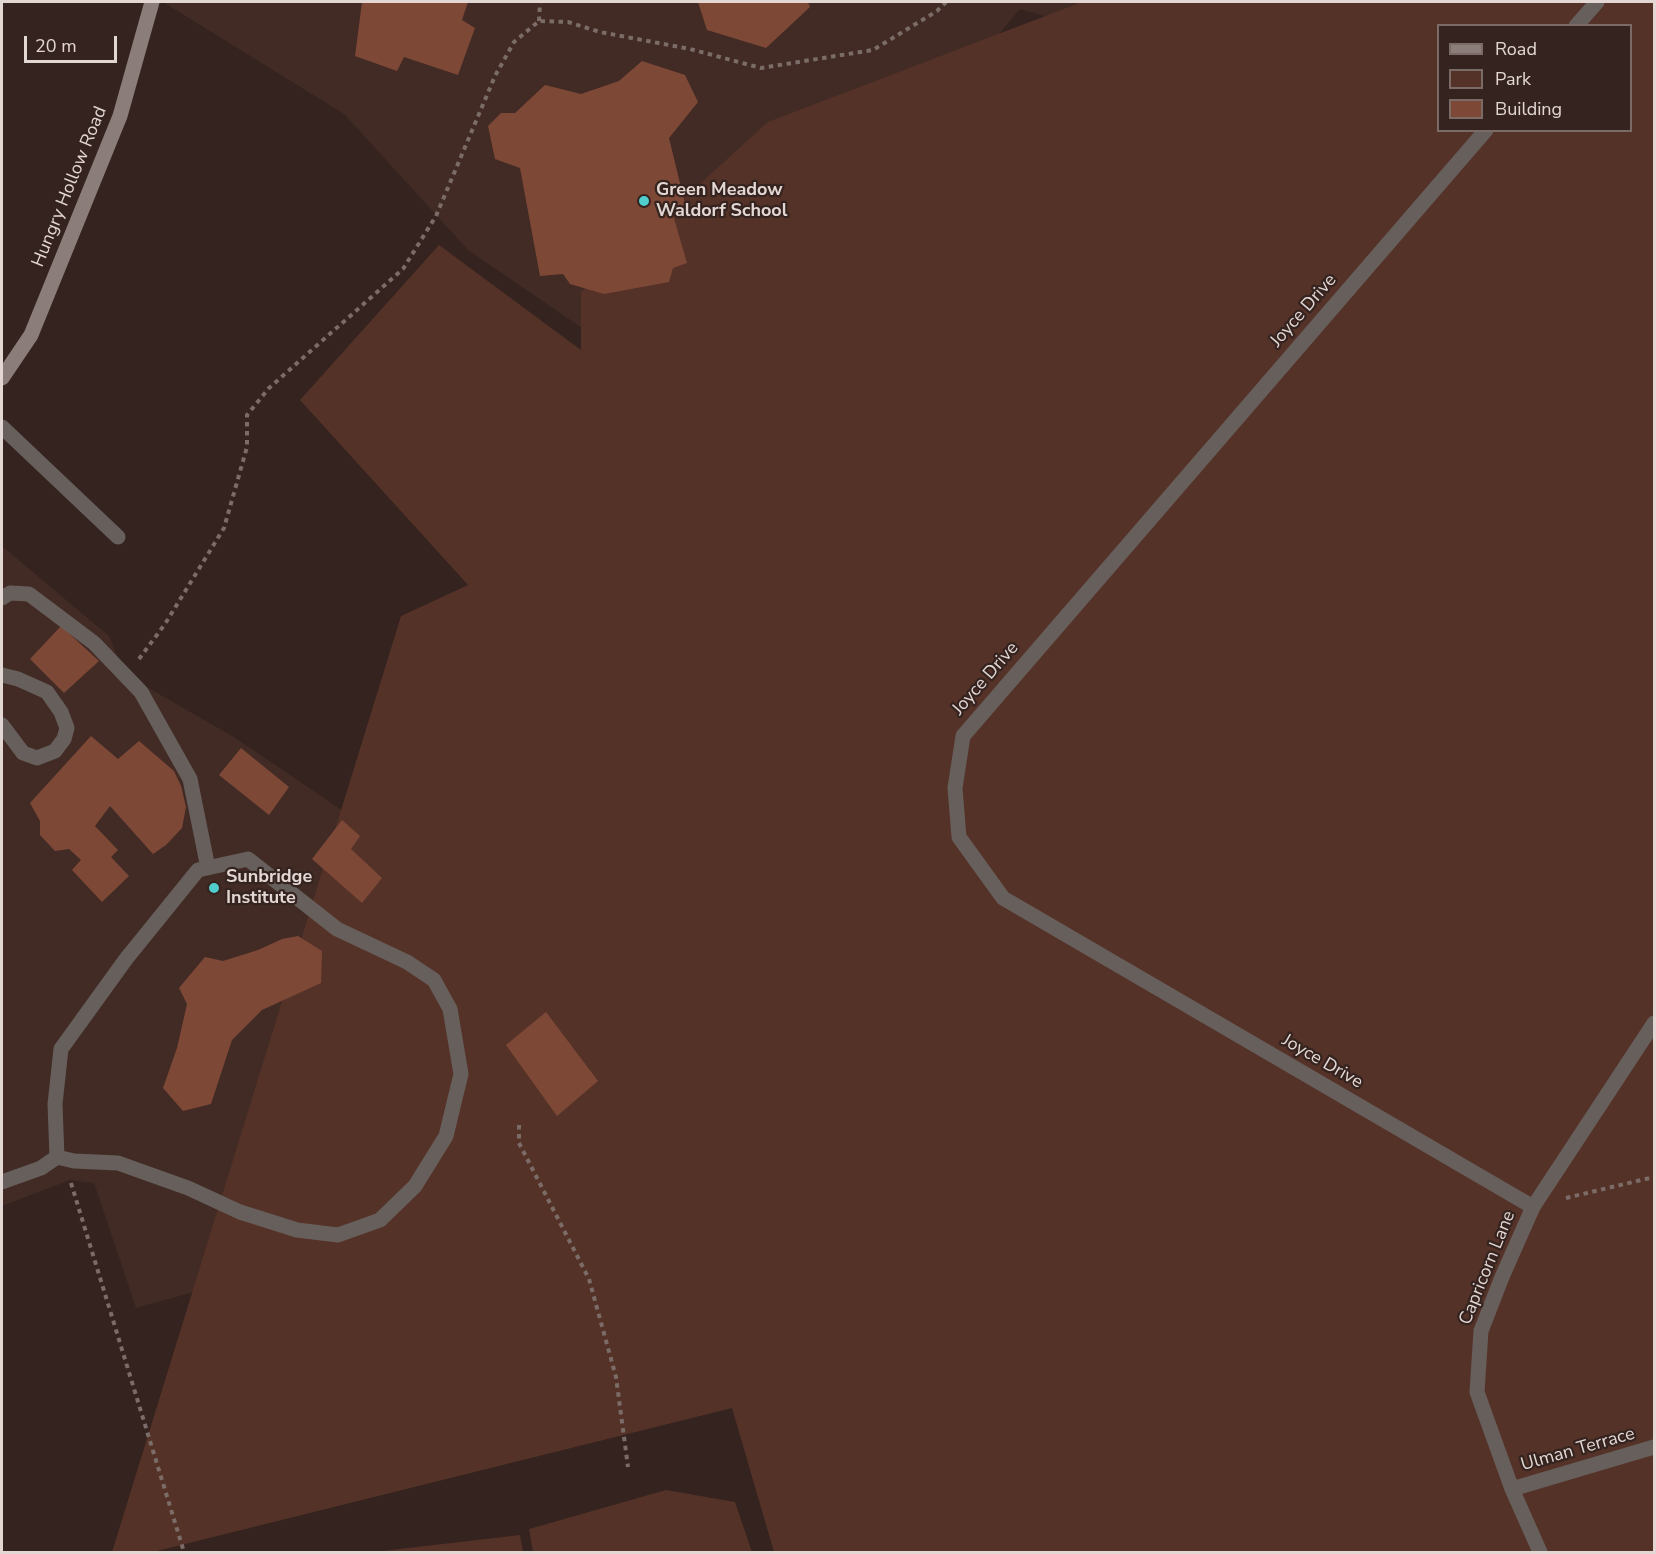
<!DOCTYPE html>
<style>
body{margin:0}
#map{position:relative;width:1656px;height:1554px;overflow:hidden;background:#34231f;font-family:"Nunito Sans",sans-serif}
canvas{display:block}
.frame{position:absolute;inset:0;border:3px solid #e3d7d4;pointer-events:none}
.legend{position:absolute;left:1437px;top:24px;width:195px;height:108px;box-sizing:border-box;background:#34231f;border:2px solid #7a6b67;margin:0;padding:8px 10px;list-style:none;font-size:18px;color:#e3d7d4}
.legend li{display:flex;align-items:center;gap:12px;height:30px}
.legend b{width:30px;border:2px solid #7a6b67}
.scale{position:absolute;left:24px;top:36px;width:93px;height:27px;box-sizing:border-box;border:3px solid #e3d7d4;border-top:0;padding-left:8px;font-size:18px;line-height:21px;white-space:nowrap;color:#e3d7d4;-webkit-text-stroke:4px #34231f;paint-order:stroke}
</style>
<div id="map">
<canvas width="1656" height="1554"></canvas>
<div class="frame"></div>
<ul class="legend">
<li><b style="height:8px;background:#8b7d79"></b>Road</li>
<li><b style="height:16px;background:#553228"></b>Park</li>
<li><b style="height:16px;background:#7e4837"></b>Building</li>
</ul>
<div class="scale">20 m</div>
</div>
<script>
const ctx = document.querySelector('canvas').getContext('2d');
ctx.lineJoin = 'round';
function paint(path, color) { ctx.fillStyle = color; ctx.fill(path, 'evenodd'); }
const shape = rows => new Path2D(rows.map(r => 'M' + r).join(''));
function trace(path, color, width, dash) { ctx.strokeStyle = color; ctx.lineWidth = width; ctx.lineCap = dash ? 'butt' : 'round'; ctx.setLineDash(dash || []); ctx.stroke(path); }
function write(font, color, halo, rows, align = 'center') {
  ctx.font = font + ' "Nunito Sans",sans-serif'; ctx.lineWidth = 4.5; ctx.setLineDash([]); ctx.textBaseline = 'middle'; ctx.strokeStyle = halo; ctx.fillStyle = color; for (const [text, x, y, turn = 0] of rows) {
    ctx.save(); ctx.translate(x, y); ctx.rotate((+turn || 0) * Math.PI / 180); ctx.textAlign = isNaN(turn) ? turn : align; if (halo) ctx.strokeText(text, 0, 0); ctx.fillText(text, 0, 0); ctx.restore();
  }
}
const built = shape([
 [167,2,1295,2,1237,71,1020,9,871,186,716,420,468,250,344,114,166,4],
 [2,546,109,636,124,674,234,737,355,819,209,1288,136,1308,94,1183,70,1180,2,1206]
]);
const green = shape([
 [1082,2,1654,2,1654,1552,774,1552,732,1408,153,1552,112,1552,401,616,468,585,300,400,439,245,581,350,581,292,768,122],
 [1438,26,1630,26,1630,130,1438,130],
 [666,1490,735,1502,752,1552,533,1552,529,1529],
 [520,1535,523,1552,374,1552]
]);
const building = shape([
 [362,2,468,2,462,20,475,28,458,75,404,57,397,71,355,56],
 [698,2,808,2,810,7,766,48,707,30],
 [642,61,685,75,698,102,669,138,687,212,673,215,687,263,673,268,669,282,604,294,570,284,563,274,540,276,520,168,495,159,488,126,501,113,515,113,545,85,581,94,619,81],
 [61,626,99,661,64,693,30,659],
 [91,736,118,759,139,741,174,771,181,786,186,807,182,828,166,845,153,854,110,806,95,826,118,850,111,857,129,876,102,902,72,870,81,860,69,849,55,851,40,835,40,821,30,803],
 [241,748,289,787,269,815,219,775],
 [342,820,360,836,351,849,382,878,362,903,312,859],
 [298,936,322,951,321,983,262,1010,232,1040,211,1104,183,1111,163,1088,177,1048,187,1004,179,988,205,957,223,961,258,950,282,939],
 [546,1012,598,1081,557,1116,506,1045]
]);
const path = shape([
 [539,21,540,2],
 [139,659,165,624,224,528,247,447,247,415,269,388,403,269,436,216,495,76,514,42,539,21,568,22,600,32,690,49,761,68,873,50,937,11,946,2],
 [519,1125,519,1143,589,1279,616,1377,628,1467],
 [71,1183,184,1552],
 [1566,1198,1654,1177]
]);
const lane = shape([
 [2,427,118,537],
 [2,598,10,593,29,594,94,643,141,692,190,779,208,868],
 [2,675,18,679,47,692,61,712,67,728,64,739,55,751,37,758,23,753,2,725],
 [248,859,337,929,407,962,434,980,450,1009,461,1074,446,1136,415,1186,380,1220,338,1235,297,1230,240,1212,188,1188,118,1163,74,1161,57,1157,55,1104,61,1049,126,959,198,870,248,859],
 [2,1182,41,1168,57,1157]
]);
const street = shape([
 [1576,26,1597,2],
 [1486,130,963,736,955,788,959,837,1003,898,1533,1207],
 [1512,1489,1654,1447],
 [1540,1552,1512,1489,1477,1392,1481,1331,1502,1277,1533,1207,1654,1023]
]);
const secondary = shape([
 [2,378,31,335,120,116,152,2]
]);
const markers = [
 [644,201,6,"#52cdcd"],
 [214,888,6,"#52cdcd"]
];
const streetNames = [
 ["Hungry Hollow Road",70,187,-68],
 ["Joyce Drive",1304,311,-49],
 ["Joyce Drive",986,679,-49],
 ["Joyce Drive",1322,1062,30],
 ["Capricorn Lane",1488,1268,-68],
 ["Ulman Terrace",1578,1450,-16]
];
const poiNames = [
 ["Green Meadow",656,191],
 ["Waldorf School",656,212],
 ["Sunbridge",226,878],
 ["Institute",226,899]
];
paint(built, '#412b24');
paint(green, '#553228');
paint(building, '#7e4837');
trace(path, '#7b6c68', 4, [4.5, 4.5]);
trace(lane, '#675f5c', 15);
trace(street, '#675f5c', 15);
trace(secondary, '#8b7d79', 15);
for (const [x, y, r, color] of markers) { const dot = new Path2D(); dot.arc(x, y, r, 0, 2 * Math.PI); ctx.fillStyle = color; ctx.fill(dot); trace(dot, '#34231f', 2); }
write('18px', '#e3d7d4', '#34231f', streetNames);
write('bold 18px', '#e3d7d4', '#34231f', poiNames, 'left');
</script>
